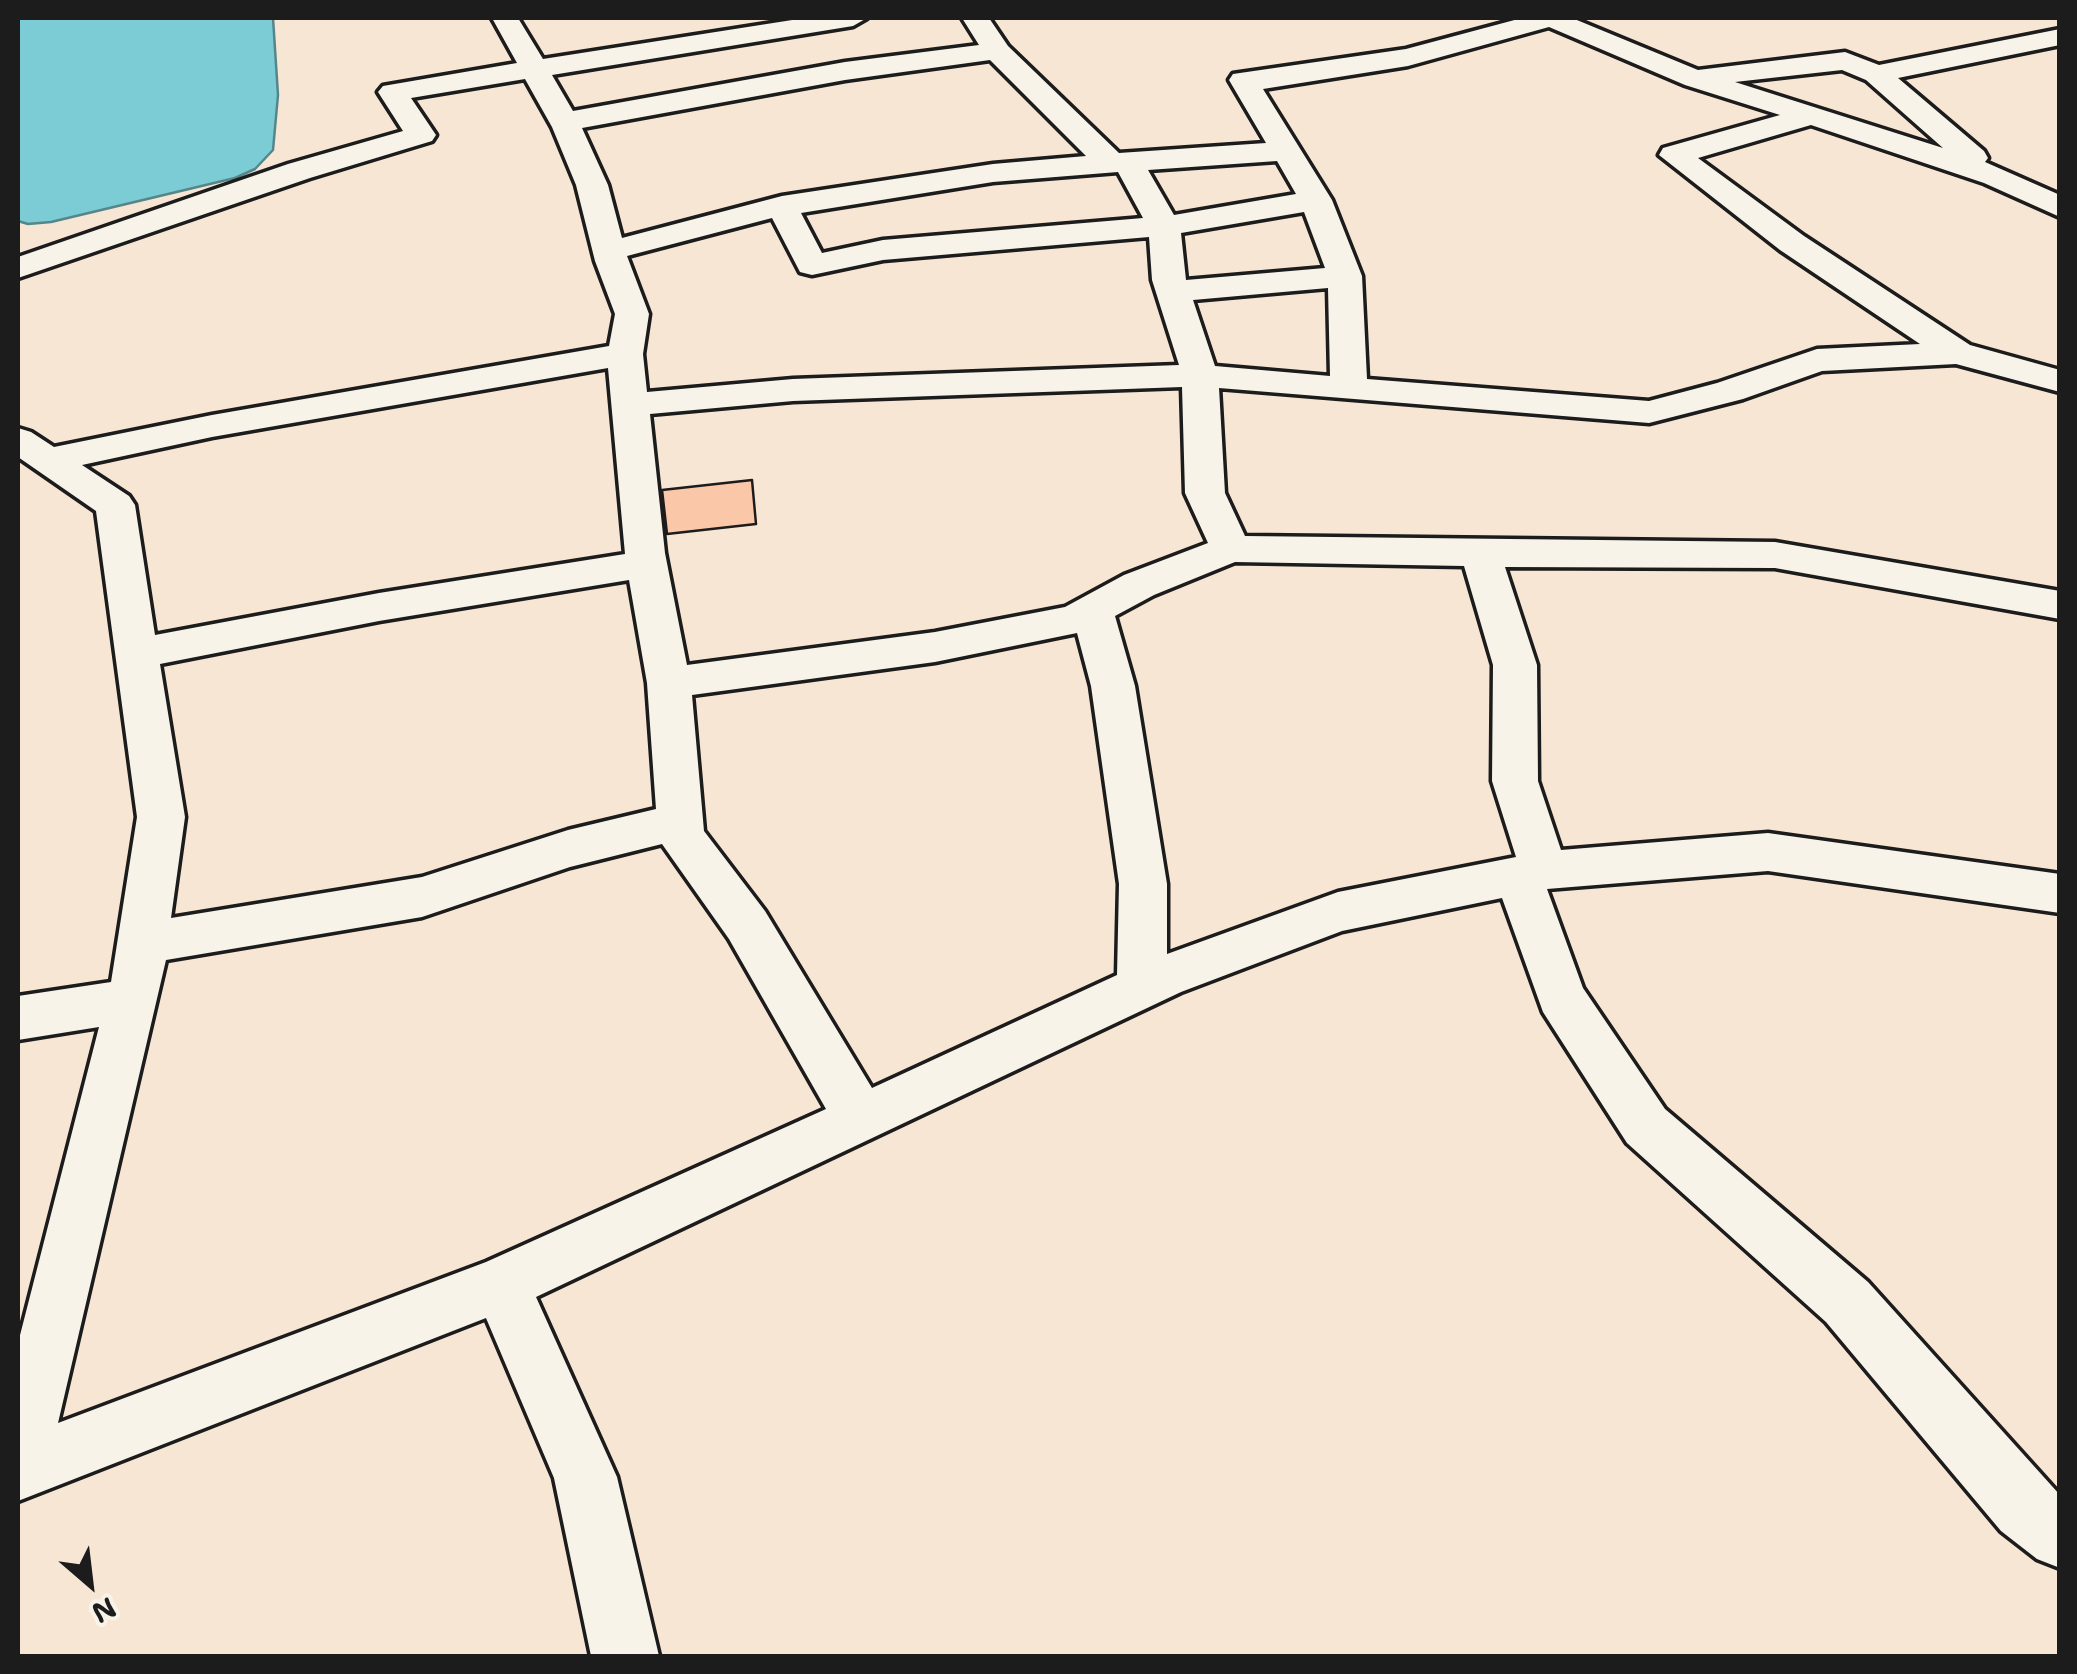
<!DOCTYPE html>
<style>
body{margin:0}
#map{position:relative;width:2077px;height:1674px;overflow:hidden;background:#f8e6d5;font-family:"Shantell Sans",sans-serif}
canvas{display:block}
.frame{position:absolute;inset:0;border:20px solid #1c1c1c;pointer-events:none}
.north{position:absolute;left:40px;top:1534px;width:100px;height:100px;-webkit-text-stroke:8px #f7f3e8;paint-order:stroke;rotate:152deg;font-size:28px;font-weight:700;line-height:40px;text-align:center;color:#1c1c1c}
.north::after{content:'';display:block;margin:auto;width:35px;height:45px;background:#1c1c1c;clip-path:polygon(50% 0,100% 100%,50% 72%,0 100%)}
</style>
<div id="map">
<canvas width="2077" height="1674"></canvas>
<div class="frame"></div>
<div class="north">N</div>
</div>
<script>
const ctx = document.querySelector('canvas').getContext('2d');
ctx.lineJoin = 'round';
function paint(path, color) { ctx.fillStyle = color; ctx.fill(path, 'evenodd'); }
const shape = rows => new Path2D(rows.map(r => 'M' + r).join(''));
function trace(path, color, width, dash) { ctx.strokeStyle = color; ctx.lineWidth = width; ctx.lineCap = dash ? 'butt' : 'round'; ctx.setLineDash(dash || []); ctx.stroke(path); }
const water = shape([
 [18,18,273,18,278,95,273,150,255,169,235,178,51,222,28,224,18,221,18,18]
]);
const building = shape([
 [752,480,756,524,667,534,662,490,752,480]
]);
const street = shape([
 [492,18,518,18,543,59,805,18,867,18,853,26,552,75,573,111,845,62,979,45,962,18,989,18,1008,46,1119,153,1266,143,1229,80,1233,74,1406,49,1522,18,1572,18,1698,70,1845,52,1879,65,2060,29,2060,45,1898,78,1984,151,1988,158,1985,162,2060,195,2060,217,1984,183,1811,125,1698,158,1804,236,1970,345,2060,370,2060,392,1956,364,1822,371,1743,399,1649,423,1219,388,1225,493,1245,536,1775,542,2060,591,2060,619,1775,568,1505,567,1537,665,1538,781,1561,850,1768,833,2060,874,2060,913,1768,871,1547,889,1583,988,1665,1109,1868,1282,2060,1495,2060,1568,2037,1559,2001,1531,1826,1322,1627,1143,1543,1012,1502,898,1342,931,1181,992,536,1297,617,1477,659,1656,591,1656,554,1478,486,1318,18,1501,18,1343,99,1027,18,1040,18,996,111,982,137,817,96,511,18,457,18,428,31,432,54,447,212,415,609,346,615,314,595,261,576,185,552,127,525,79,411,98,436,135,432,141,310,178,18,278,18,257,288,164,403,131,378,92,383,86,517,63,492,18],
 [1549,27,1685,85,1780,115,1663,148,1659,155,1780,250,1920,344,1817,349,1717,383,1649,401,1367,379,1362,276,1332,200,1263,89,1408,66,1549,27],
 [990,60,1086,156,993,164,782,196,622,238,608,185,582,128,845,80,990,60],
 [1842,70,1866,80,1943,148,1735,82,1842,70],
 [1277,161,1296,194,1174,215,1148,170,1277,161],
 [1118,172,1143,218,883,240,822,253,801,213,993,182,1118,172],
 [1304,212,1325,268,1186,280,1181,233,1304,212],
 [772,218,800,272,812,275,883,260,1149,237,1152,280,1179,365,793,379,647,392,643,354,649,314,627,256,772,218],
 [1328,288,1330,376,1215,366,1193,300,1328,288],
 [608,368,625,554,379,593,155,635,135,505,129,496,82,465,212,437,608,368],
 [1182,387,1185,493,1208,543,1124,575,1065,607,935,632,687,665,665,553,650,414,793,401,1182,387],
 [1235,562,1464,566,1493,665,1492,781,1516,857,1338,892,1167,954,1167,884,1135,686,1115,616,1154,595,1235,562],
 [629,580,647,683,656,809,568,830,422,877,171,918,185,817,160,664,379,621,629,580],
 [1077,633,1091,686,1119,884,1117,975,872,1088,765,911,704,831,692,695,935,662,1077,633],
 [662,844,729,939,826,1109,486,1262,58,1423,166,960,422,917,570,867,662,844]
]);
paint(water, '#7bccd4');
trace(water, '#55868a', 2.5);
paint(building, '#fac8a9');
trace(building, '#1c1c1c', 2.5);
trace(street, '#1c1c1c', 7);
paint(street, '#f7f3e8');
</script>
